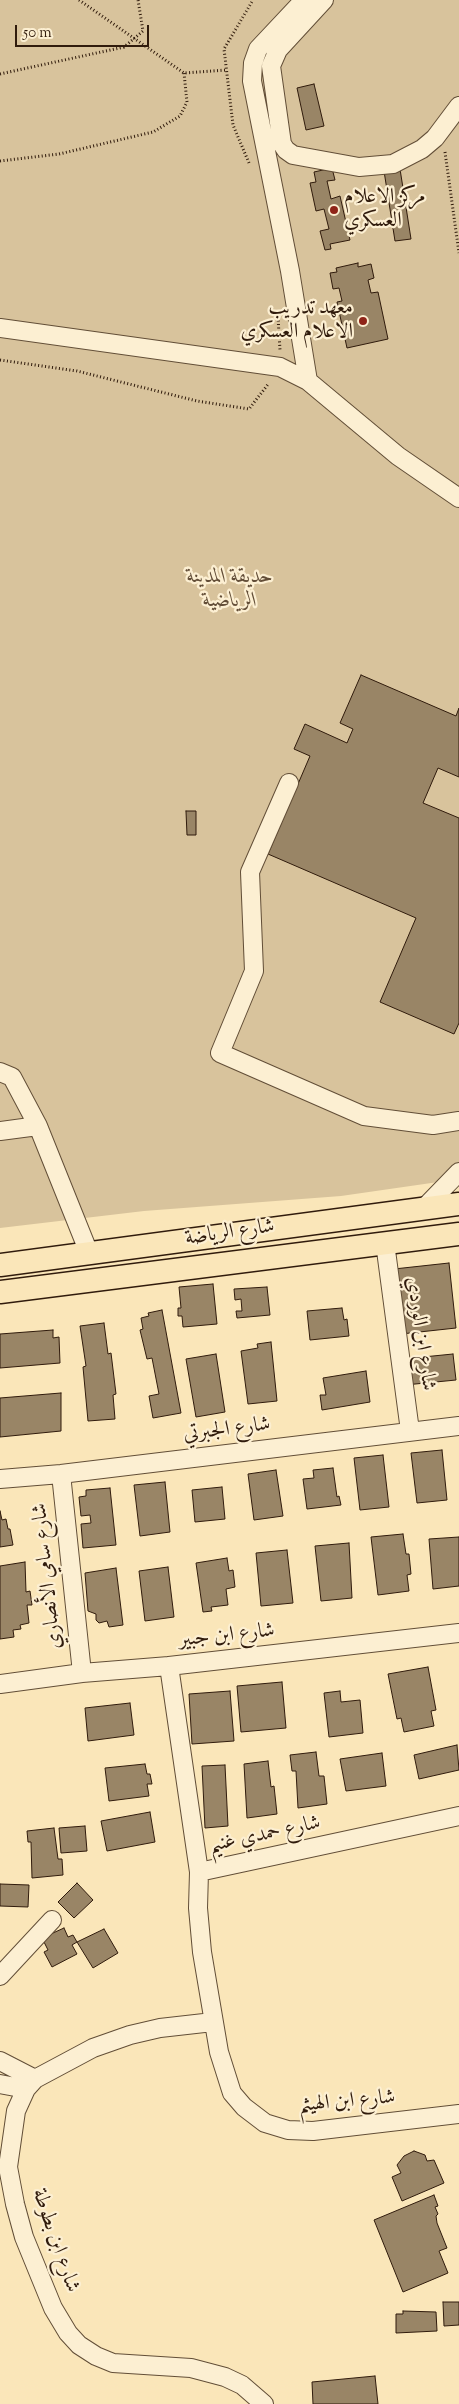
<!DOCTYPE html>
<meta charset="utf-8">
<style>
body{margin:0}
#map{position:relative;width:459px;height:2404px;overflow:hidden;background:#fae6b9;font-family:"Sorts Mill Goudy",serif}
canvas{display:block}
.scale{position:absolute;left:15px;top:25px;width:134px;height:22px;box-sizing:border-box;border:2px solid #301b0c;border-top:0;padding-left:6px;font-size:15px;line-height:18px;white-space:nowrap;color:#301b0c;-webkit-text-stroke:4px #fcefd2;paint-order:stroke}
</style>
<div id="map">
<canvas width="459" height="2404"></canvas>
<div class="scale">50 m</div>
</div>
<script>
const ctx = document.querySelector('canvas').getContext('2d');
ctx.lineJoin = 'round';
function paint(path, color) { ctx.fillStyle = color; ctx.fill(path, 'evenodd'); }
const shape = rows => new Path2D(rows.map(r => 'M' + r).join(''));
function trace(path, color, width, dash) { ctx.strokeStyle = color; ctx.lineWidth = width; ctx.lineCap = dash ? 'butt' : 'round'; ctx.setLineDash(dash || []); ctx.stroke(path); }
function write(font, color, halo, rows, align = 'center') {
  ctx.font = font + ' "Sorts Mill Goudy",Amiri,serif'; ctx.lineWidth = 4.5; ctx.setLineDash([]); ctx.textBaseline = 'middle'; ctx.strokeStyle = halo; ctx.fillStyle = color; for (const [text, x, y, turn = 0] of rows) {
    ctx.save(); ctx.translate(x, y); ctx.rotate((+turn || 0) * Math.PI / 180); ctx.textAlign = isNaN(turn) ? turn : align; if (halo) ctx.strokeText(text, 0, 0); ctx.fillText(text, 0, 0); ctx.restore();
  }
}
const green = shape([
 [0,0,459,0,459,1179,341,1196,144,1211,0,1228]
]);
const building = shape([
 [314,84,324,126,306,130,297,88,314,84],
 [332,168,335,180,327,181,331,199,340,196,350,240,330,244,331,249,325,250,320,231,329,229,324,209,316,211,310,183,316,182,314,172,332,168],
 [400,169,411,239,395,241,384,171,400,169],
 [358,263,358,267,371,264,374,278,368,280,371,293,378,292,388,339,347,348,337,302,342,301,339,288,333,289,330,273,337,272,336,268,358,263],
 [361,675,456,716,459,708,459,777,438,768,423,803,459,818,459,1023,454,1034,380,1002,416,918,268,854,310,756,294,749,305,724,347,743,353,729,340,723,361,675],
 [186,811,196,811,196,835,187,835,186,811],
 [449,1263,456,1328,401,1334,394,1269,449,1263],
 [213,1284,217,1324,183,1327,182,1316,178,1316,178,1308,181,1308,179,1287,213,1284],
 [267,1287,270,1315,237,1318,236,1311,242,1311,241,1299,235,1300,234,1289,267,1287],
 [342,1308,344,1320,347,1319,349,1336,310,1340,307,1311,342,1308],
 [162,1310,181,1413,153,1418,149,1396,159,1394,152,1358,147,1359,140,1330,143,1329,141,1318,149,1316,148,1313,162,1310],
 [104,1323,108,1354,111,1353,116,1394,113,1395,115,1419,88,1421,83,1367,86,1366,80,1326,104,1323],
 [53,1330,53,1338,59,1337,60,1363,0,1368,0,1334,53,1330],
 [271,1342,277,1401,248,1404,241,1351,258,1348,257,1344,271,1342],
 [216,1354,225,1412,196,1417,186,1359,216,1354],
 [453,1354,456,1380,405,1385,403,1359,453,1354],
 [366,1371,370,1402,322,1410,320,1395,326,1395,323,1378,366,1371],
 [61,1393,61,1431,0,1437,0,1398,61,1393],
 [442,1450,447,1500,417,1503,411,1453,442,1450],
 [383,1455,389,1507,360,1510,354,1458,383,1455],
 [333,1468,337,1497,339,1496,341,1505,307,1509,303,1479,314,1478,313,1470,333,1468],
 [276,1470,283,1516,254,1520,248,1474,276,1470],
 [165,1482,170,1532,140,1536,134,1485,165,1482],
 [222,1487,225,1519,195,1522,192,1490,222,1487],
 [110,1488,116,1545,83,1548,81,1524,91,1523,90,1515,81,1516,79,1497,86,1496,86,1490,110,1488],
 [0,1511,2,1520,6,1519,8,1529,10,1529,13,1545,0,1547,0,1511],
 [403,1534,406,1554,409,1554,411,1574,407,1575,409,1591,378,1595,371,1537,403,1534],
 [459,1537,459,1586,433,1589,429,1539,459,1537],
 [349,1543,352,1598,321,1601,315,1546,349,1543],
 [287,1550,293,1603,261,1606,256,1553,287,1550],
 [227,1558,229,1571,233,1570,235,1587,226,1589,228,1605,211,1607,212,1611,203,1612,196,1563,227,1558],
 [25,1562,26,1592,30,1591,32,1605,27,1605,29,1623,20,1625,21,1629,13,1630,14,1637,0,1639,0,1566,25,1562],
 [168,1567,174,1617,145,1621,139,1571,168,1567],
 [116,1568,123,1625,109,1627,107,1621,99,1623,96,1620,96,1614,88,1611,85,1573,116,1568],
 [428,1667,436,1710,431,1711,434,1726,404,1732,401,1718,397,1719,388,1674,428,1667],
 [282,1682,286,1728,241,1732,237,1686,282,1682],
 [230,1691,234,1741,192,1744,189,1694,230,1691],
 [340,1691,341,1702,360,1700,363,1733,329,1737,324,1693,340,1691],
 [130,1703,134,1735,88,1741,85,1708,130,1703],
 [457,1745,459,1770,419,1779,414,1755,457,1745],
 [316,1752,319,1776,324,1776,327,1804,298,1808,296,1771,292,1771,290,1755,316,1752],
 [382,1753,386,1786,346,1791,340,1759,382,1753],
 [268,1761,271,1787,274,1786,277,1814,247,1818,244,1764,268,1761],
 [145,1764,147,1774,150,1774,152,1784,147,1784,149,1796,109,1801,105,1768,145,1764],
 [225,1765,228,1826,205,1828,202,1766,225,1765],
 [150,1812,155,1842,107,1851,101,1821,150,1812],
 [85,1826,87,1851,61,1853,59,1828,85,1826],
 [54,1828,58,1859,62,1859,63,1875,32,1878,31,1842,28,1842,27,1831,54,1828],
 [77,1883,93,1900,74,1918,58,1902,77,1883],
 [0,1884,29,1885,28,1907,0,1906,0,1884],
 [64,1928,68,1937,73,1935,77,1942,72,1945,77,1954,52,1967,44,1952,48,1950,42,1938,64,1928],
 [104,1929,118,1953,93,1968,77,1942,104,1929],
 [414,2151,425,2155,427,2161,434,2160,444,2183,402,2201,392,2177,401,2173,397,2165,404,2156,414,2151],
 [434,2195,438,2206,435,2207,438,2214,436,2216,437,2223,447,2248,439,2251,448,2273,403,2292,374,2220,434,2195],
 [443,2302,459,2302,459,2325,444,2326,443,2302],
 [403,2311,436,2312,437,2331,396,2333,396,2314,403,2314,403,2311],
 [375,2376,378,2404,313,2404,312,2382,375,2376]
]);
const path = shape([
 [79,0,184,73,226,70],
 [0,74,124,47,143,31,138,0],
 [445,152,459,253],
 [0,161,59,154,153,132,180,116,187,102,184,73],
 [249,163,233,125,224,49,253,0],
 [278,317,280,350],
 [0,360,77,371,197,401,249,409,269,383]
]);
const minor = shape([
 [304,0,258,49,253,63,252,81,290,271,308,381,398,456,459,498],
 [324,0,278,50,271,66,282,144,286,150,293,155,359,167,393,164,422,149,435,138,459,106],
 [0,328,280,367,308,381],
 [289,783,250,872,254,971,220,1053,364,1116,433,1125,459,1121],
 [0,1072,12,1077,38,1126,0,1131],
 [38,1126,89,1253],
 [424,1208,459,1172],
 [385,1243,410,1431],
 [61,1474,82,1673],
 [0,1479,61,1474,459,1426],
 [169,1666,199,1872],
 [0,1684,82,1673,169,1666,459,1633],
 [459,1816,199,1872,198,1908,202,1952,219,2052,232,2093,244,2107,265,2123,288,2130,313,2131,459,2114],
 [0,1976,52,1920],
 [213,2022,160,2028,130,2035,93,2048,35,2079,26,2089,16,2111,8,2167,15,2204,24,2237,53,2308,68,2333,79,2345,96,2356,113,2363,191,2368,225,2377,242,2385,264,2404],
 [0,2061,35,2079],
 [0,2084,26,2089]
]);
const major = shape([
 [0,1265,459,1204],
 [0,1292,459,1234]
]);
const markers = [
 [334,210,5,"#8f2418"],
 [363,321,5,"#8f2418"]
];
const poiNames = [
 ["مركز الاعلام",344,198],
 ["العسكري",344,222],
 ["معهد تدريب",353,309,"right"],
 ["الاعلام العسكري",353,333,"right"]
];
const parkNames = [
 ["حديقة المدينة",230,578],
 ["الرياضية",230,602]
];
const streetNames = [
 ["شارع الرياضة",230,1234,-8],
 ["شارع ابن الوردي",419,1334,82],
 ["شارع الجبرتي",227,1431,-7],
 ["شارع سامي الأنصاري",49,1576,-96],
 ["شارع ابن جبير",227,1637,-6],
 ["شارع حمدي غنيم",265,1836,-12],
 ["شارع ابن الهيثم",347,2103,-5],
 ["شارع ابن بطوطة",54,2241,71]
];
paint(green, '#d8c39c');
paint(building, '#998566');
trace(building, '#301b0c', 1);
trace(minor, '#624e37', 20);
trace(major, '#301b0c', 25);
trace(path, '#301b0c', 3, [1, 2.5]);
trace(minor, '#fcefd2', 18);
trace(major, '#fae6b9', 22);
for (const [x, y, r, color] of markers) { const dot = new Path2D(); dot.arc(x, y, r, 0, 2 * Math.PI); ctx.fillStyle = color; ctx.fill(dot); trace(dot, '#fcefd2', 2); }
write('21px', '#301b0c', '#fcefd2', poiNames, 'left');
write('italic 21px', '#624d37', '#fcefd2', parkNames);
write('21px', '#301b0c', '#fcefd2', streetNames);
</script>
